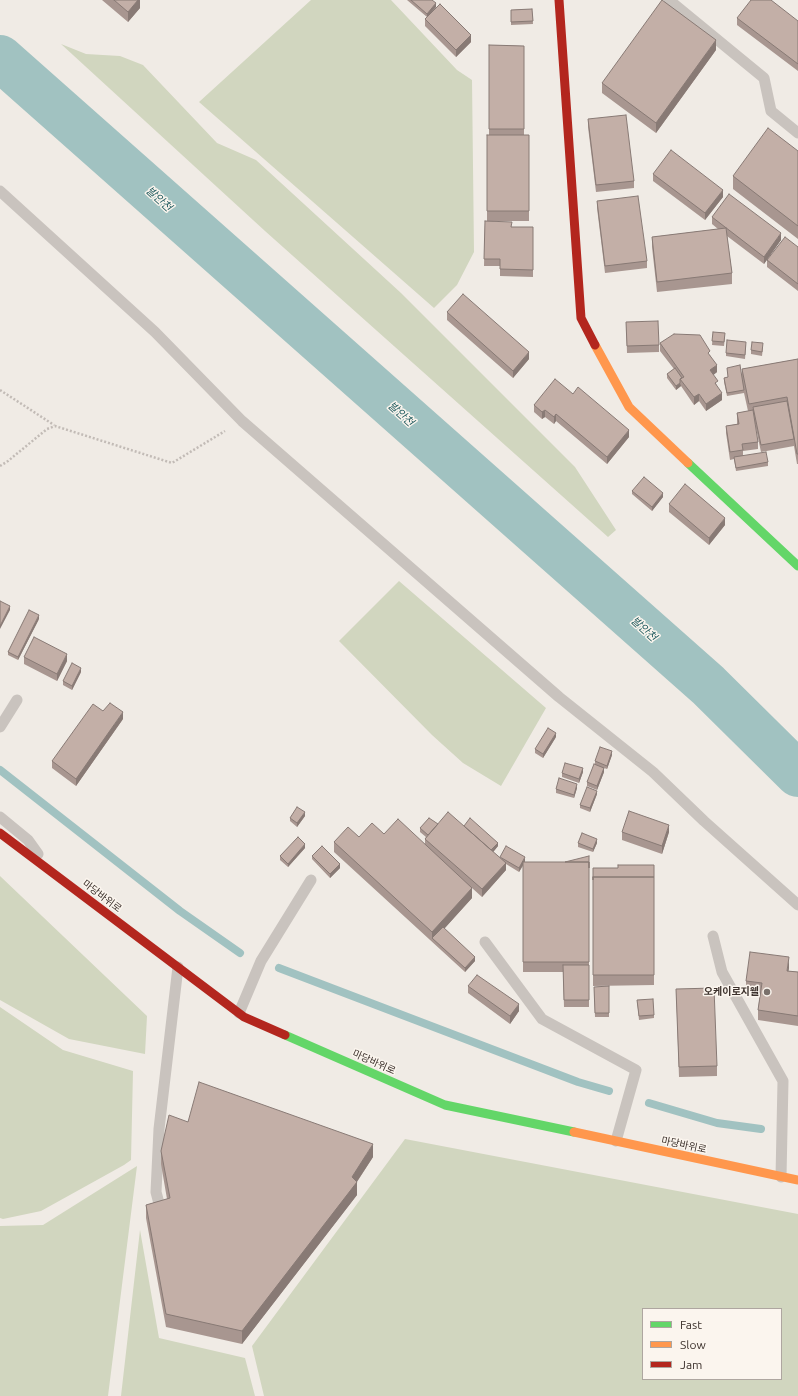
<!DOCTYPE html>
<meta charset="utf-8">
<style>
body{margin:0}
#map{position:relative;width:798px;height:1396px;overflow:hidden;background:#f0ebe5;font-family:Ubuntu,sans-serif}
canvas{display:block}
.legend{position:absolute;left:642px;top:1308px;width:140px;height:72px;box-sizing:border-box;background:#fbf5ee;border:1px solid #aea6a0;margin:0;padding:5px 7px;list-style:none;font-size:12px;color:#3b302b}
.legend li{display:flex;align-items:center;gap:8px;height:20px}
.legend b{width:20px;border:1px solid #aea6a0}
</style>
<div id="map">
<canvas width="798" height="1396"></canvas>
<ul class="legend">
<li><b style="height:5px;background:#63d668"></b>Fast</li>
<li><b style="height:5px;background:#ff974d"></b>Slow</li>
<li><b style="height:5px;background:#b3261e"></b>Jam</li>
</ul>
</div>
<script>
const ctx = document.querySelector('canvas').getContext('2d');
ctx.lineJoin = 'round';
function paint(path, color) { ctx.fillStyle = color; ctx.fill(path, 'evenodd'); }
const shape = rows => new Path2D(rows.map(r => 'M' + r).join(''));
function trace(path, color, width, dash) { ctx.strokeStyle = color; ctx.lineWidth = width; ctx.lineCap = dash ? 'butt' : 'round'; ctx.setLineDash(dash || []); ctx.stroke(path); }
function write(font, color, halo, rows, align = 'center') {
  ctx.font = font + ' Ubuntu,"Noto Sans KR",sans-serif'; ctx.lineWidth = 3; ctx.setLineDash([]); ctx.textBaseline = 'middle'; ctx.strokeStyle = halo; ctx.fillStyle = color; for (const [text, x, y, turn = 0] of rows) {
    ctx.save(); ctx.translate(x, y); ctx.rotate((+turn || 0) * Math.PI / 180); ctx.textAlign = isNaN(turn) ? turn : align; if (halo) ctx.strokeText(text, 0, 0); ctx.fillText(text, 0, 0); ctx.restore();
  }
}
const green = shape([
 [311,0,391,0,457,70,472,80,474,252,457,285,434,308,199,102],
 [61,44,86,54,120,56,143,65,217,143,256,160,401,293,575,467,616,530,608,537,265,231],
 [399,581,546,708,501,786,463,763,432,735,339,641],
 [0,876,147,1016,145,1054,69,1039,0,1000],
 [0,1007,63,1050,133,1071,131,1160,124,1165,41,1211,3,1219,0,1218],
 [405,1139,798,1214,798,1396,264,1396,252,1346],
 [643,1309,781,1309,781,1379,643,1379],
 [137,1166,108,1396,0,1396,0,1226,43,1225],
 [140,1230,159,1338,245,1358,255,1396,121,1396]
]);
const stream = shape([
 [0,770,180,911,240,953],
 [279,968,578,1082,609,1091],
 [649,1103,717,1123,761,1129]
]);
const river = shape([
 [0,58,708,685,798,774]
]);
const path = shape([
 [0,390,54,425],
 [0,466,8,461,47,429,55,426,172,463,225,431]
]);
const lane = shape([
 [669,0,764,78,771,111,798,133],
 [0,191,155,332,242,421,559,697,653,772,704,821,798,905],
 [0,727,17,700],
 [0,817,28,840,38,854],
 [713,936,722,972,783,1081,781,1177],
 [485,942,542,1019,636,1070,616,1141],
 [239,1013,261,961,311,880],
 [162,1215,156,1192,159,1129,178,967]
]);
const fast = shape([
 [688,463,798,566],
 [285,1035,445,1105,574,1132]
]);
const slow = shape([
 [595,345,629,407,688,463],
 [574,1132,798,1180]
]);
const jam = shape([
 [559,0,581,318,595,345],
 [0,833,244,1017,285,1035]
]);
const wall = shape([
 [102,0,140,0,140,8,128,22],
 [407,0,432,0,436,7,428,16,471,42,456,57,425,26,425,19,427,17],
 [532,9,533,24,511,25,511,10],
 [737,18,798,21,798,71,737,25],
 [489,45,524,46,524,135,529,135,529,221,493,221,512,227,533,227,533,277,500,276,500,266,484,266,485,221,487,221,487,135,489,135],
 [716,50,656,133,602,93,602,83],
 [588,119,634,181,634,188,596,192,588,127],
 [798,151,798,239,733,189,733,176],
 [653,174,723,197,705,220,653,181],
 [597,201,647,261,647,268,605,273,597,208],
 [712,217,781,240,764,264,727,236,732,273,732,284,657,292,652,247,652,237,718,229,712,224],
 [798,247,798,291,767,267,767,260],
 [447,312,529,359,513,378,447,320],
 [626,322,659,345,659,352,627,353],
 [713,332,725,337,724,346,712,345],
 [660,343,710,355,717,372,713,375,722,400,706,411,699,401,694,405,681,386,676,390,667,378,667,374,674,369,660,351],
 [746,345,745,359,726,356,726,353],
 [763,347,762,356,751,354,751,350],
 [798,359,798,464,797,464,794,446,761,452,753,414,758,442,758,449,743,451,743,456,768,462,768,466,736,471,734,459,730,460,726,433,726,426,737,424,737,413,748,411,744,393,727,396,724,382,724,378,728,377,727,368,742,375,742,369],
 [573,394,629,437,607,464,556,421,554,424,545,417,542,419,534,412,534,405],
 [632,491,663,497,652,511,632,494],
 [669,504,725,525,709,545,669,512],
 [39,619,18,660,8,655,8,652],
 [24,657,67,661,57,681,24,664],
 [81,672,72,690,63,685,63,681],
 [123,719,76,786,52,768,52,761],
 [556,737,543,758,535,753,535,749],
 [612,755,607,769,604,768,604,772,597,790,587,786,587,782,595,764,595,761],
 [583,772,579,783,562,777,562,773],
 [577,788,574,798,556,793,556,789],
 [597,794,590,812,580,808,580,805],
 [305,816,297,827,290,821,290,818],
 [438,824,464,826,498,846,493,852,500,858,525,861,525,862,589,872,589,1007,564,1007,563,972,523,972,523,866,519,872,506,864,506,870,482,897,472,888,472,898,444,929,475,961,465,972,334,852,334,842,359,837,384,834,425,844,425,839,426,837,420,832,420,828],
 [622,832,669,832,662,854,622,840],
 [578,843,597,843,593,852,578,847],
 [305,848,288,867,280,860,280,856],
 [312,856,340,868,330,878,312,859],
 [654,865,654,985,593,986,593,868,618,868],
 [789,968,788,971,798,972,798,1026,758,1020,758,1010,760,993,746,991,746,981],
 [468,986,519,1011,510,1024,468,993],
 [609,986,609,1017,595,1017,594,987],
 [676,989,717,1066,717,1076,679,1077],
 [637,1000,654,1015,654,1018,639,1020],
 [188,1122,373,1157,357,1182,357,1195,242,1344,166,1327,146,1218,146,1205,167,1199,161,1164,161,1151]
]);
const shadedWall = shape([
 [138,0,140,0,140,8,128,22,128,12],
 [436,3,436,7,427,17,427,14],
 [471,35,471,42,456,57,456,50],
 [716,40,716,50,656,133,656,123],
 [723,190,723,197,705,220,705,213],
 [781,233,781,240,764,264,764,257],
 [529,352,529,359,513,378,513,371],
 [717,365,717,372,710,378,710,370],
 [680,383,681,386,676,390,676,386],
 [722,393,722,400,706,411,706,404],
 [699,394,699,401,694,405,694,397],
 [545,410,545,417,542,419,542,412],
 [556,414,556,421,554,424,554,417],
 [629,430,629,437,607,464,607,457],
 [663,493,663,497,652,511,652,507],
 [725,518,725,525,709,545,709,538],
 [10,606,10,610,0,629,0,626],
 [39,615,39,619,18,660,18,657],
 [67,654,67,661,57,681,57,674],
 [81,668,81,672,72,690,72,686],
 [123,712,123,719,76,786,76,779],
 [556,733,556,737,543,758,543,754],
 [612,751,612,755,607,769,607,766],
 [583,768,583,772,579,783,579,779],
 [604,768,604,772,597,790,597,786],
 [577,784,577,788,574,798,574,795],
 [597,791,597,794,590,812,590,808],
 [305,812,305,816,297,827,297,823],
 [669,825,669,832,662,854,662,846],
 [597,839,597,843,593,852,593,849],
 [498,843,498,846,490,856,490,852],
 [305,844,305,848,288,867,288,864],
 [525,857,525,861,519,872,519,868],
 [506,863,506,870,482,897,482,889],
 [340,864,340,868,330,878,330,874],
 [472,888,472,898,434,940,432,938,432,942,432,932],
 [475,957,475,961,465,972,465,968],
 [789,957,789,968,787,981,787,971],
 [519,1004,519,1011,510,1024,510,1016],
 [373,1144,373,1157,356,1183,357,1182,357,1195,242,1344,242,1331,352,1177]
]);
const building = shape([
 [114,0,138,0,128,12,114,0],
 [411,0,432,0,436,3,427,14,411,0],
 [662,0,716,40,656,123,602,83,662,0],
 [751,0,771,0,798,21,798,64,737,18,751,0],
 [440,4,471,35,456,50,425,19,440,4],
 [532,9,533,21,511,22,511,10,532,9],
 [489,45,524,46,524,129,489,129,489,45],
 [626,115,634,181,596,185,588,119,626,115],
 [768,128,798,151,798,226,733,176,768,128],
 [487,135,529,135,529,211,487,211,487,135],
 [671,150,723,190,705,213,653,174,671,150],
 [729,194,781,233,764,257,712,217,729,194],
 [638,196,647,261,605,266,597,201,638,196],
 [485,221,512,222,511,227,533,227,533,270,500,269,500,259,484,259,485,221],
 [726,228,732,273,657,282,652,237,726,228],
 [785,237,798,247,798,284,767,260,785,237],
 [463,294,529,352,513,371,447,312,463,294],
 [658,321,659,345,627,346,626,322,658,321],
 [713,332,725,333,724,342,712,341,713,332],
 [674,334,700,335,710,351,708,353,717,365,710,370,718,381,715,383,722,393,706,404,699,394,694,397,680,379,684,377,660,343,674,334],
 [727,340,746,342,745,355,726,353,727,340],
 [752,342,763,343,762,352,751,350,752,342],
 [798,359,798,454,797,454,787,397,749,404,742,369,798,359],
 [740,365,744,390,727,393,724,378,728,377,727,368,740,365],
 [675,368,682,378,680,379,680,383,676,386,667,374,675,368],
 [555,379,573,394,578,387,629,430,607,457,556,414,554,417,545,410,542,412,534,405,555,379],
 [787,401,794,439,761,445,753,407,787,401],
 [753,410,758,442,742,444,743,450,730,452,726,426,739,424,737,413,753,410],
 [766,452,768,462,736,468,734,457,766,452],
 [644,477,663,493,652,507,632,491,644,477],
 [685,484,725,518,709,538,669,504,685,484],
 [0,601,10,606,0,626,0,601],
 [29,610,39,615,18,657,8,652,29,610],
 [34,637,67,654,57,674,24,657,34,637],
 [72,663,81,668,72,686,63,681,72,663],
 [110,703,123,712,76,779,52,761,93,704,103,711,110,703],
 [548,728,556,733,543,754,535,749,548,728],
 [600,747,612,751,607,766,595,761,600,747],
 [565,763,583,768,579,779,562,773,565,763],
 [594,764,604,768,597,786,587,782,594,764],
 [559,778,577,784,574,795,556,789,559,778],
 [587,787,597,791,590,808,580,805,587,787],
 [297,807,305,812,297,823,290,818,297,807],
 [629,811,669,825,662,846,622,832,629,811],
 [448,812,506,863,482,889,425,839,448,812],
 [429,818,438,824,428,835,420,828,429,818],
 [470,818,498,843,491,850,464,826,470,818],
 [398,819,472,888,432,932,334,842,348,827,359,837,372,823,384,834,398,819],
 [582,833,597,839,593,849,578,843,582,833],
 [298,837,305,844,288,864,280,856,298,837],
 [322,846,340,864,330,874,312,856,322,846],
 [506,846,525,857,519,868,500,857,506,846],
 [589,856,589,868,589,862,565,862,589,856],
 [523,862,589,862,589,962,523,962,523,862],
 [618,865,654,865,654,877,593,877,593,880,593,868,618,868,618,865],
 [593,877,654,877,654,975,593,975,593,877],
 [443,927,475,957,465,968,432,938,443,927],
 [750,952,789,957,787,971,798,972,798,1016,758,1010,762,983,746,981,750,952],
 [563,965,589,965,589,1000,564,1000,563,965],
 [477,975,519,1004,510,1016,468,986,477,975],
 [609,986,609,1013,595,1013,594,987,609,986],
 [714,988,717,1066,679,1067,676,989,714,988],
 [653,999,654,1015,639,1016,637,1000,653,999],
 [199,1082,373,1144,352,1177,357,1182,242,1331,166,1314,146,1205,170,1198,161,1151,169,1115,188,1122,199,1082]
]);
const markers = [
 [767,992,4,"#7a716c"]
];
const streetNames = [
 ["마당바위로",102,896,37],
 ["마당바위로",374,1062,24],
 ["마당바위로",684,1145,12]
];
const poiNames = [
 ["오케이로지웰",759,992]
];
const waterNames = [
 ["발안천",159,199,42],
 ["발안천",401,414,42],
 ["발안천",644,629,42]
];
paint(green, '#d1d6bf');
trace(stream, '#a1c2c1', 8);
trace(river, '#a1c2c1', 46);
trace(path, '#c2bbb6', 2.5, [2, 2]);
trace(lane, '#c9c3be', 11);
trace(fast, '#63d668', 9);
trace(slow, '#ff974d', 9);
trace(jam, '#b3261e', 9);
paint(wall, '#a89690');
paint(shadedWall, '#887a75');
paint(building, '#c3afa7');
trace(building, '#887a75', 1);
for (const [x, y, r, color] of markers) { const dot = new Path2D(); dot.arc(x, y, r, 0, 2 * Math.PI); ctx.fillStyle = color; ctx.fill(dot); trace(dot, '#fbf5ee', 1.5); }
write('10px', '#3b302b', '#fbf5ee', streetNames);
write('bold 10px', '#3b302b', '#fbf5ee', poiNames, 'right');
write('italic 11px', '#1f5a5e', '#fbf5ee', waterNames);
</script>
